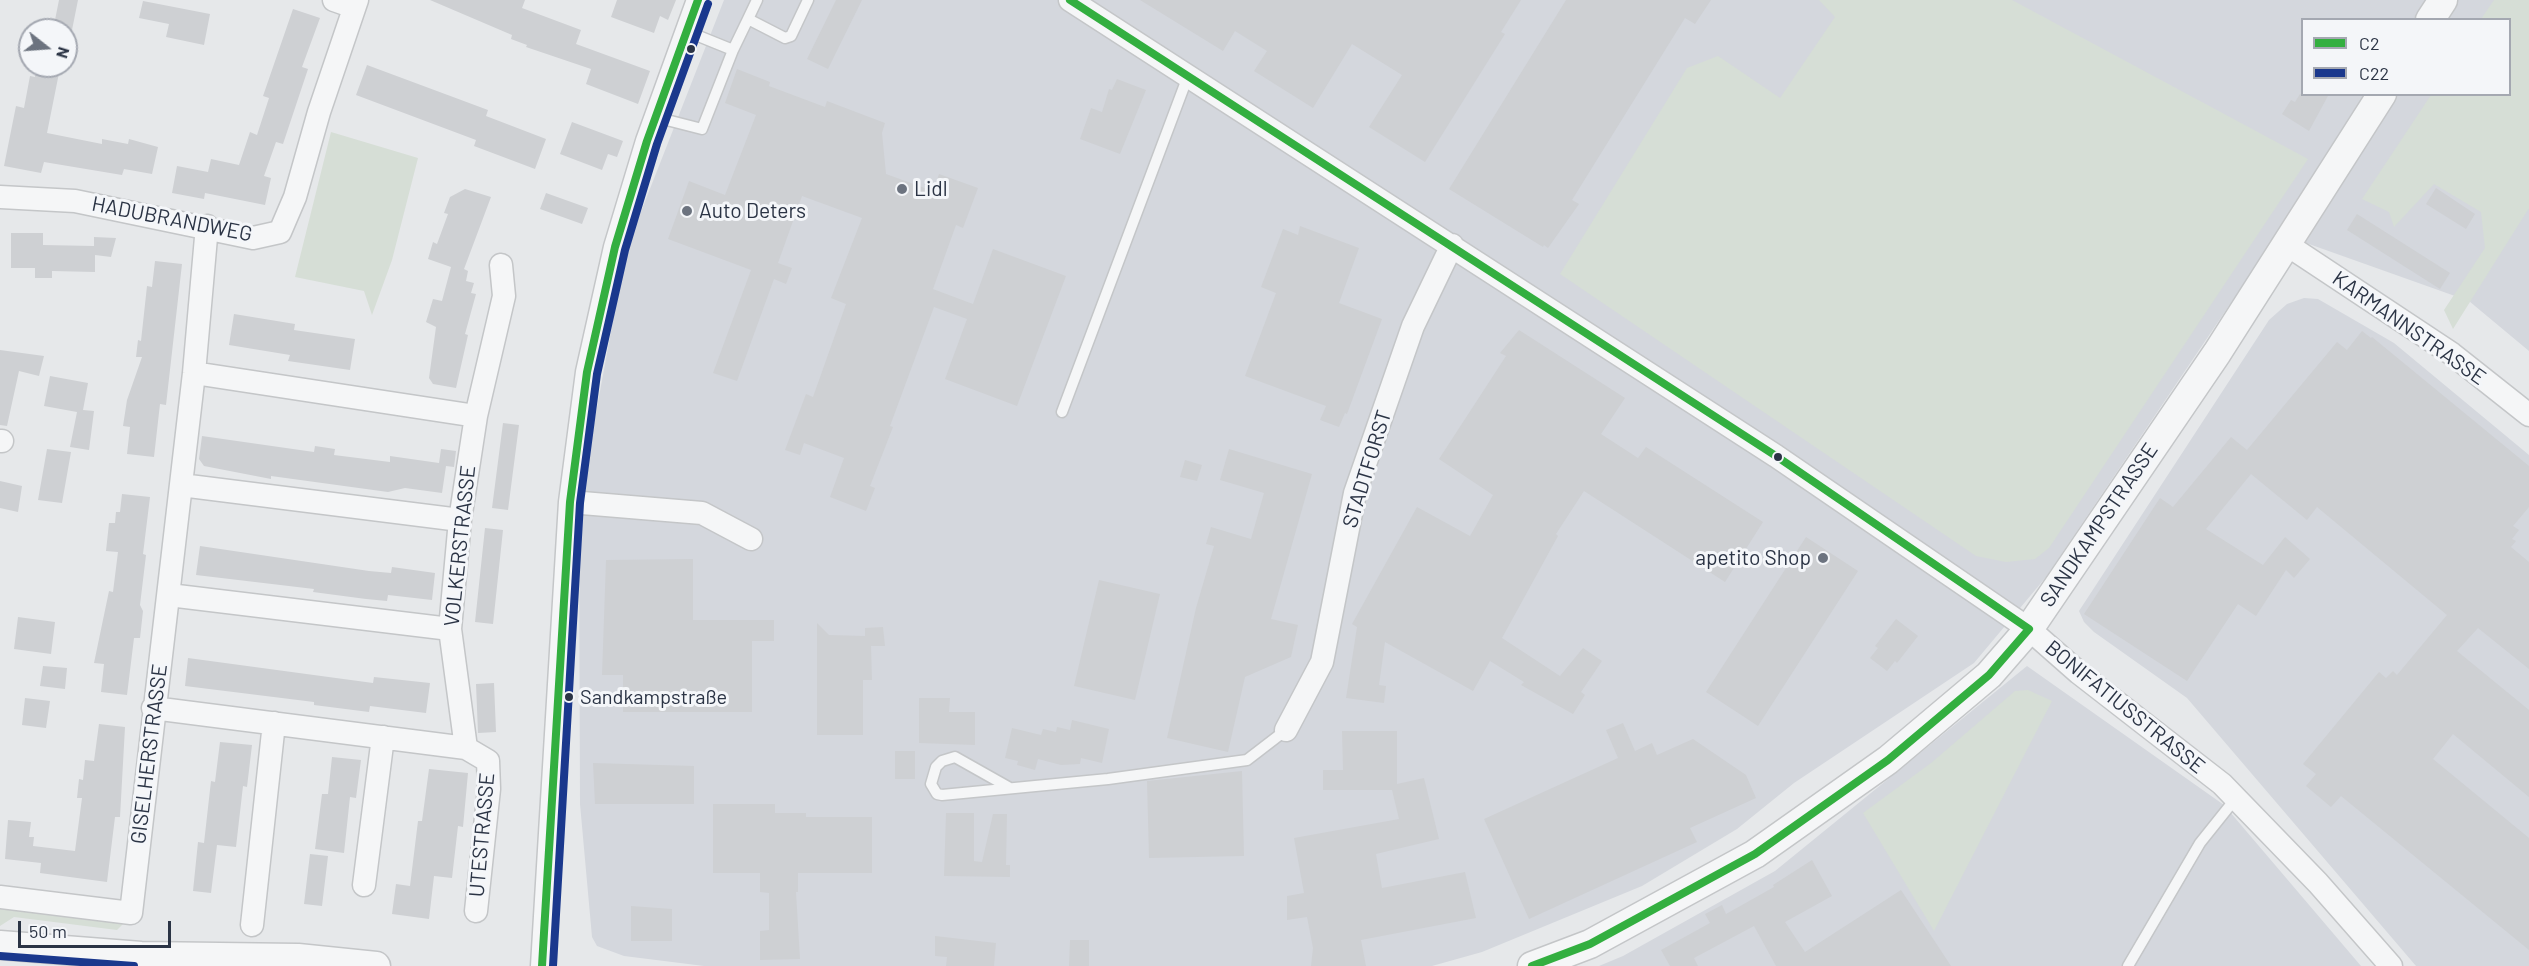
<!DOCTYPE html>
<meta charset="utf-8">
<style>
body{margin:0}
#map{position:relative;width:2529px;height:966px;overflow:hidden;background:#e6e8ea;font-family:Barlow,sans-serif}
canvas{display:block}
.legend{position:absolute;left:2301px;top:18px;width:210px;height:78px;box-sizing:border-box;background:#f4f6f9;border:2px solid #a4a8b1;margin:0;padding:8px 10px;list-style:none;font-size:18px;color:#2b3445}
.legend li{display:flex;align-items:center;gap:12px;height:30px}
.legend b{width:30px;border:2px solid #a4a8b1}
.north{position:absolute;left:18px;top:18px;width:60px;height:60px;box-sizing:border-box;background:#f4f6f9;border:2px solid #a4a8b1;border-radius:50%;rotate:107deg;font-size:16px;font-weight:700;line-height:24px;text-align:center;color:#2b3445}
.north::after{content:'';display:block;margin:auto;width:21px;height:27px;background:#6c737f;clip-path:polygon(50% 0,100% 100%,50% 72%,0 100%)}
.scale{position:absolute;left:18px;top:921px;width:153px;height:27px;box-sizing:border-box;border:3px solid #2b3445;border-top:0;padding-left:8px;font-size:18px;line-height:21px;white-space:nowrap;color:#2b3445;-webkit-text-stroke:4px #f4f6f9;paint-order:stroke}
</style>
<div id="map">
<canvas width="2529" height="966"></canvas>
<ul class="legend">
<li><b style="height:8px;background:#33af40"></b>C2</li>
<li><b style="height:8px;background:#1a388d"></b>C22</li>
</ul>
<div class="north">N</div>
<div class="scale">50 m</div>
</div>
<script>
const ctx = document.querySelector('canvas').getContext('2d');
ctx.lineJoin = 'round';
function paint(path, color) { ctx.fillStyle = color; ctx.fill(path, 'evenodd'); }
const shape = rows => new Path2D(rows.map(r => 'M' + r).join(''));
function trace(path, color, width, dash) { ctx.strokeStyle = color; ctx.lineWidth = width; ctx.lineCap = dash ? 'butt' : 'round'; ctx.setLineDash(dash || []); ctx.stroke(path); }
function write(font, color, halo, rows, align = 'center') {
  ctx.font = font + ' Barlow,sans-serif'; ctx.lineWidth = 6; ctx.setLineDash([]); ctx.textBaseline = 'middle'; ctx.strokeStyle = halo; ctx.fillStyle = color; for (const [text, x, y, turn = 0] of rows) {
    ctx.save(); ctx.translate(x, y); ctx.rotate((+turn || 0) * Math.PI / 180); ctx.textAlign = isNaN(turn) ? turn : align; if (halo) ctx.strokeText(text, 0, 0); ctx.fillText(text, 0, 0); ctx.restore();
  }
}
const built = shape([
 [724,0,2529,0,2529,351,2469,301,2278,233,2046,577,1974,663,1794,783,1737,829,1642,886,1482,952,1432,966,704,966,624,956,597,946,592,937,580,804,579,505,626,250],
 [2302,20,2510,20,2510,94,2302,94],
 [2304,298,2318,299,2394,343,2529,455,2529,966,2416,966,2187,698,2094,632,2084,622,2079,611,2269,320,2287,304],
 [2027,666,2224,805,2361,966,1599,966,1623,956,1775,871]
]);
const green = shape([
 [1819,0,2012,0,2308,159,2049,548,2035,559,2006,562,1976,556,1560,274,1687,68,1718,56,1780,98,1835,17],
 [2494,0,2529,0,2529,208,2453,329,2444,310,2485,248,2481,212,2434,184,2394,227,2389,212,2362,199,2431,95,2510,94,2510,20,2481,19],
 [331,132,418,158,392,260,372,315,364,291,295,277],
 [2028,690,2052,701,1934,931,1863,813,1931,763,2015,691],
 [0,902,129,918,117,930,14,917,0,926]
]);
const building = shape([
 [59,0,78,0,72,30,53,30],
 [430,0,525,0,522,8,581,30,576,44,650,71,638,104,586,84,591,69,526,47,527,45,511,39,512,35],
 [617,0,676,0,668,20,660,16,654,33,611,17],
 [836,0,862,0,828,69,807,59],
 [1140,0,1521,0,1501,32,1505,34,1425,162,1369,127,1402,75,1352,44,1313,108,1254,71,1267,51,1235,31,1223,51],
 [1566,0,1711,0,1695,24,1685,18,1572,200,1579,204,1548,248,1544,245,1543,247,1449,189],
 [143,1,210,14,204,45,166,37,169,24,139,18],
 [293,9,320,18,302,67,308,69,283,144,276,142,264,176,271,178,265,205,205,193,204,199,172,193,177,166,208,172,211,159,239,165,250,132,257,135,269,98,263,96],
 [367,65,488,110,486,116,546,139,535,169,474,146,476,140,356,95],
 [36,69,59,73,47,133,102,144,102,139,128,144,129,139,158,147,152,174,124,169,122,175,44,162,41,173,4,166,16,106,24,108,30,76,35,77],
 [737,69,770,82,769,86,825,107,827,101,885,123,882,133,886,174,933,191,939,174,978,188,963,228,956,225,933,289,973,304,993,249,1066,276,1017,406,945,379,967,319,934,307,890,426,893,427,870,486,875,488,866,511,830,497,844,458,804,443,800,455,785,450,806,394,813,397,846,304,831,298,862,218,802,196,778,263,792,268,786,284,774,279,737,381,713,373,751,270,668,239,689,181,725,195,756,115,725,103],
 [1117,79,1146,90,1120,154,1080,139,1091,108,1102,112,1109,89,1112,90],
 [2300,94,2329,94,2309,131,2282,114,2291,100,2295,102],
 [572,122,623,141,617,157,608,154,602,170,560,154],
 [2436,188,2475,214,2466,229,2426,204],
 [465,189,491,197,464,269,468,271,466,281,474,283,471,293,476,294,465,334,468,335,456,388,433,384,429,378,436,327,426,322,433,299,442,301,451,267,428,259,433,242,437,244,448,214,444,213,450,197],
 [546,193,588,208,582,224,540,209],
 [2357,214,2450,273,2440,289,2347,230],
 [1300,226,1359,248,1339,303,1382,319,1347,414,1345,413,1339,427,1320,420,1326,406,1245,376,1276,293,1261,287,1283,229,1298,235],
 [11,233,43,233,43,245,94,246,94,237,116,238,111,257,95,255,95,272,52,271,52,278,35,278,35,268,11,268],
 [155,261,182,264,166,405,160,404,154,457,127,454,130,427,123,426,127,400,142,357,136,357,138,340,141,341,147,286,152,287],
 [234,314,295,324,294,330,355,339,350,370,288,361,290,355,229,345],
 [1519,330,1625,398,1601,434,1638,458,1646,447,1763,522,1725,582,1584,491,1556,534,1558,536,1502,638,1560,676,1583,648,1602,661,1581,692,1585,695,1573,714,1521,685,1524,682,1490,661,1473,691,1385,642,1379,685,1386,686,1384,703,1346,698,1357,627,1352,624,1417,507,1470,536,1493,495,1439,459,1506,356,1500,353],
 [2362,331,2371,338,2372,337,2529,466,2529,507,2513,526,2519,530,2512,539,2516,541,2511,547,2529,562,2529,669,2478,628,2457,651,2529,710,2529,797,2453,734,2433,759,2529,838,2529,950,2341,796,2331,807,2306,786,2316,774,2303,764,2379,672,2386,678,2393,671,2397,675,2447,615,2317,507,2307,520,2251,474,2206,529,2263,565,2285,537,2310,559,2294,578,2286,570,2256,616,2238,604,2187,681,2084,614,2160,498,2173,507,2231,437,2247,450,2337,342,2347,350],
 [0,350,44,356,39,376,19,371,7,426,0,425],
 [50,376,88,383,83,410,94,411,89,450,70,447,77,412,44,406],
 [503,423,519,425,508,510,492,508],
 [202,436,314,452,315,446,335,449,334,455,390,462,390,456,439,463,441,449,456,451,454,467,446,466,442,493,405,488,388,492,271,476,271,479,204,466,199,459],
 [47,449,71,452,62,503,38,500],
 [1229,449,1312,474,1271,619,1298,625,1291,657,1245,677,1228,752,1167,738,1196,608,1214,546,1206,544,1211,527,1251,539,1264,493,1220,480],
 [1185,460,1202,465,1197,481,1180,477],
 [0,481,22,486,18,512,0,508],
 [122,494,150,497,143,554,146,555,140,605,143,611,140,638,134,638,127,695,101,692,104,664,94,663,109,591,113,592,118,552,106,551,109,523,115,523,116,512,120,512],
 [485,528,503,530,493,624,475,622],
 [1806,537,1858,571,1758,726,1706,692],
 [200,546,369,571,391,573,392,567,435,573,432,600,388,595,387,601,366,599,313,592,314,589,196,575],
 [693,559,693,620,774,620,774,641,752,641,752,712,623,712,623,675,602,675,606,560],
 [1099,580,1160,594,1135,700,1074,686],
 [18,617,55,622,51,654,14,649],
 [1896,619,1918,636,1897,663,1895,661,1887,671,1870,658,1878,648,1875,646],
 [817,623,829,635,865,636,865,628,883,627,885,646,871,646,872,680,863,680,863,735,817,735],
 [188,658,373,683,374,677,430,683,426,713,370,706,369,712,314,705,314,702,185,686],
 [43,666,67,668,65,689,40,686],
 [494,683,496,732,478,733,476,684],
 [25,698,50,701,46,728,22,725],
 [919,698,950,698,949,712,975,712,975,745,919,743],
 [1072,720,1109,729,1102,763,1081,758,1080,764,1061,765,1038,759,1035,770,1017,765,1018,761,1005,758,1012,728,1041,735,1043,729,1056,732,1057,727,1070,730],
 [1623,723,1635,751,1652,743,1657,755,1693,739,1746,775,1756,798,1690,828,1697,842,1529,919,1484,819,1618,758,1606,730],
 [99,724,125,727,120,817,115,817,107,882,40,873,41,863,5,859,8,820,31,822,29,837,34,837,33,846,75,851,82,798,77,798,79,779,83,780,85,760,94,761],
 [1342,731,1397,731,1397,784,1424,778,1439,839,1376,854,1382,888,1465,872,1476,918,1361,940,1366,966,1311,966,1313,948,1307,917,1287,920,1287,896,1304,893,1294,838,1399,819,1392,790,1323,790,1323,770,1343,770],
 [220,742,252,745,247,787,243,786,236,847,217,845,211,893,193,891,198,842,204,843,211,781,215,782],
 [895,751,915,751,915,779,895,779],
 [332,757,361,760,356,798,350,797,344,853,315,849,322,794,328,794],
 [593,763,694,766,694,804,595,804],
 [429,769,468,773,463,827,458,826,452,878,434,876,429,919,392,914,396,884,410,886,418,821,422,821],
 [1242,771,1244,856,1149,858,1147,781],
 [713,804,775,804,775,813,806,813,806,817,872,817,872,873,798,873,798,892,796,892,800,959,760,960,760,931,769,930,769,893,760,892,760,873,713,873],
 [946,813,974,813,974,861,982,862,993,814,1007,814,1006,865,1010,865,1010,877,944,876],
 [310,854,328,856,322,906,304,904],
 [1812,860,1832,896,1785,922,1805,952,1901,890,1951,966,1776,966,1754,926,1694,958,1698,966,1670,966,1661,950,1710,923,1705,914,1722,905,1726,914,1774,887,1773,885],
 [631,906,672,909,672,941,631,941],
 [935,936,996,943,994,966,946,966,947,957,935,956],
 [1070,940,1089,940,1089,966,1069,966]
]);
const service = shape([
 [748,19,757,0],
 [686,31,733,50,748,19,785,38,791,36,808,0],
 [655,117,702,129,733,50],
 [1062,412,1188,76],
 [1010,788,955,757,942,761,936,767,931,784,937,794,942,795,1108,779,1247,760,1286,730],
 [2128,966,2200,843,2236,798]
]);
const minor = shape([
 [334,0,354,7],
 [1070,0,1776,456,2029,629,2079,673,2222,784,2318,883,2391,966],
 [0,197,75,201,253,238,280,232,295,197,319,112,357,0],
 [2286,244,2452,354,2529,415],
 [194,373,476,416,460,520,450,629,466,748],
 [476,416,504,296,501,265],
 [0,441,2,441],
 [181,485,460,520],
 [570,502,702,513,751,539],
 [169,595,450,629],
 [153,708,466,748,488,761,489,789,476,911],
 [1286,730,1322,662,1355,493,1413,326,1452,245],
 [364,885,383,737],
 [0,897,131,913,194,373,207,226],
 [252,925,274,723],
 [542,966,570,502,587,372,615,247,647,141,698,0]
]);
const tertiary = shape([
 [2430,20,2443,0],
 [0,945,141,956,298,958,376,966],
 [1532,966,1590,944,1755,854,1888,760,1989,675,2029,629,2217,353,2382,94]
]);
const bus1 = shape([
 [1070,0,1776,456,2029,629],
 [542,966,570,502,587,372,615,247,647,141,698,0],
 [1532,966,1590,944,1755,854,1888,760,1989,675,2029,629]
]);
const bus2 = shape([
 [0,956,134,966],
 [553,966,580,503,597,374,625,250,657,144,708,4]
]);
const markers = [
 [691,49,5,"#2b3445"],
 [902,189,6,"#6c737f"],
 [687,211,6,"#6c737f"],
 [1778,457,5,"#2b3445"],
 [1823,558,6,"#6c737f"],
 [569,697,5,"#2b3445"]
];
const busNames = [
 ["Sandkampstraße",580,697]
];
const poiNames = [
 ["Lidl",914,189],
 ["Auto Deters",699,211],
 ["apetito Shop",1811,558,"right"]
];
const streetNames = [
 ["HADUBRANDWEG",172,219,11],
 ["KARMANNSTRASSE",2409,328,35],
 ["STADTFORST",1367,469,-73],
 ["SANDKAMPSTRASSE",2099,525,-56],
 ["VOLKERSTRASSE",460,546,-84],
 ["BONIFATIUSSTRASSE",2125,707,39],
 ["GISELHERSTRASSE",149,754,-83],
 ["UTESTRASSE",482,835,-85]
];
paint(built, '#d4d7dd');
paint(green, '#d6ded6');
paint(building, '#ced0d3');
trace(service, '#c4c6c8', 13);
trace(minor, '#c4c6c8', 25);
trace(tertiary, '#c4c6c8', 31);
trace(service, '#f5f6f7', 10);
trace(minor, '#f5f6f7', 22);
trace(tertiary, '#f5f6f7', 28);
trace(bus1, '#33af40', 8);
trace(bus2, '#1a388d', 8);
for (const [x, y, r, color] of markers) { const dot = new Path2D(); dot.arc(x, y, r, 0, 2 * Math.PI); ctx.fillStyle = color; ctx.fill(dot); trace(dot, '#f4f6f9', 2); }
write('20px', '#2b3445', '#f4f6f9', busNames, 'left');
write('21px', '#2b3445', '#f4f6f9', poiNames, 'left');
write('21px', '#2b3445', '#f4f6f9', streetNames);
</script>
